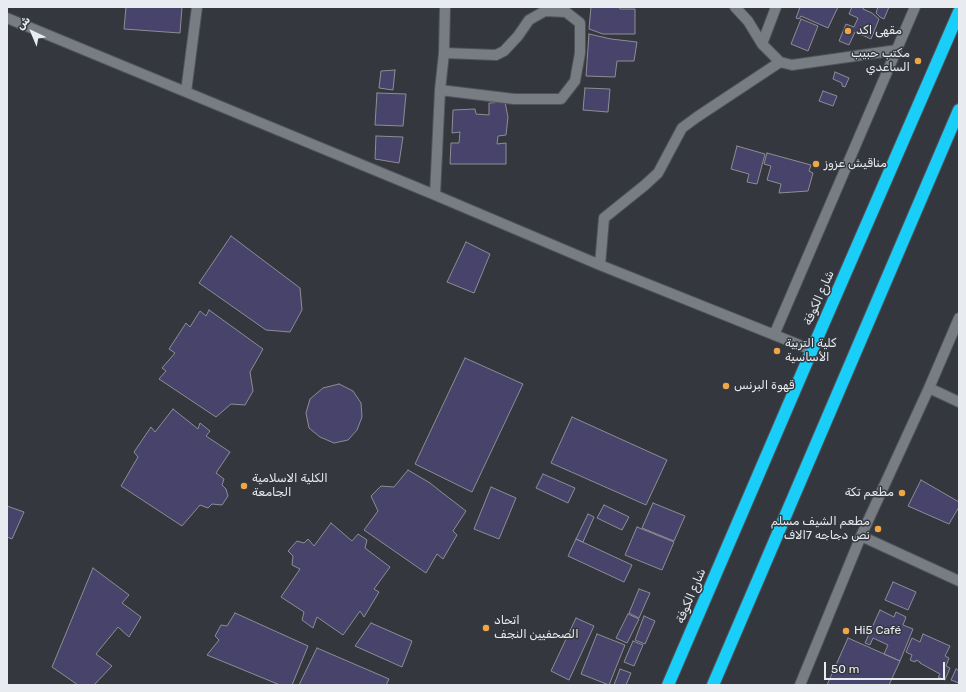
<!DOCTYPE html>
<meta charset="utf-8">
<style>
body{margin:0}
#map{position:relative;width:966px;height:692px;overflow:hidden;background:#34383e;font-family:Rubik,Vazirmatn,sans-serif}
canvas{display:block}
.frame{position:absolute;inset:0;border:8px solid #e8ebef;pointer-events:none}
.north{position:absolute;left:12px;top:12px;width:40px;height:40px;-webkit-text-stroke:3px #34383e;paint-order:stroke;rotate:316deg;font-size:11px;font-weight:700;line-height:16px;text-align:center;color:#e8ebef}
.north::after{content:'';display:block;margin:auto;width:14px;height:18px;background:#e8ebef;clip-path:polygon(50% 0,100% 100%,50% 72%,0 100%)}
.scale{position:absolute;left:824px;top:662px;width:121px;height:18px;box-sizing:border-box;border:2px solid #e8ebef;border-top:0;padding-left:5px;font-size:12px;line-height:14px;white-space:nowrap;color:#e8ebef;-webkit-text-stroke:3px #34383e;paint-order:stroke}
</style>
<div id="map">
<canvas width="966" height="692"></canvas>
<div class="frame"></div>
<div class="north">ش</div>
<div class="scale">50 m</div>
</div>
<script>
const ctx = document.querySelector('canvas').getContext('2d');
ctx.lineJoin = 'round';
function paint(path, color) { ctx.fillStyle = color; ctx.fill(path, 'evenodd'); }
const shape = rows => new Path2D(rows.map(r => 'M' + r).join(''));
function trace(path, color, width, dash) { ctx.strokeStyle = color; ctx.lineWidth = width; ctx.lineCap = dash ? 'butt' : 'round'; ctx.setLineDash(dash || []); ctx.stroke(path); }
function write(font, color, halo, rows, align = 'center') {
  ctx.font = font + ' Rubik,Vazirmatn,sans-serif'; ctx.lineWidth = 3; ctx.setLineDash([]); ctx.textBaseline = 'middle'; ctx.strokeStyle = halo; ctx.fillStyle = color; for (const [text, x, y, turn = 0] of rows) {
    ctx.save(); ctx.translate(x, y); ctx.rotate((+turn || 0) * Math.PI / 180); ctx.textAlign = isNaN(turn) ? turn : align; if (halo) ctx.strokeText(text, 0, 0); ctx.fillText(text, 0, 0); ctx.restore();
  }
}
const building = shape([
 [126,7,182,7,180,33,124,29,126,7],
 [591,7,619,7,620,9,635,9,635,34,603,34,589,29,591,7],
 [800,7,838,7,828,28,801,16,799,19,796,18,800,7],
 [852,7,864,7,863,9,872,13,879,19,871,39,855,32,849,45,839,41,846,24,854,27,858,18,849,14,852,7],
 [878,7,889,7,884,19,880,17,876,13,878,7],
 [801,19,818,26,808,51,791,44,801,19],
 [589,34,611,39,637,42,634,61,617,61,615,77,586,76,589,34],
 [395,70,393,90,379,88,381,71,395,70],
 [835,72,849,78,845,87,842,86,842,83,833,79,835,72],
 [585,88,610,89,608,112,583,110,585,88],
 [823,91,837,96,833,106,819,101,823,91],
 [377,93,406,94,403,126,375,125,377,93],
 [505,102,508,117,506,135,498,136,497,144,506,143,506,164,450,164,451,143,459,143,460,132,452,133,453,110,475,109,476,114,489,115,489,103,505,102],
 [376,136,403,137,399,163,375,159,376,136],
 [737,146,765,154,757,184,747,182,749,174,731,169,737,146],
 [767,153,811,165,809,171,813,173,808,191,779,193,781,184,767,180,771,166,764,164,767,153],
 [231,236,300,288,302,310,290,332,266,330,199,283,231,236],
 [466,242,490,254,474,293,447,282,466,242],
 [209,310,263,349,250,372,253,391,245,405,231,404,216,417,159,379,166,371,162,368,175,353,169,349,186,323,190,327,200,311,206,316,209,310],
 [465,358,523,384,472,492,415,464,465,358],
 [339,384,353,391,361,403,362,417,357,430,348,440,334,443,320,437,309,428,306,413,310,399,323,388,339,384],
 [173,409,198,429,200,423,210,431,206,436,230,452,216,473,224,479,222,485,226,489,228,496,222,505,212,504,208,508,200,505,182,526,121,486,138,457,134,452,151,427,155,432,173,409],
 [572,417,667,460,646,505,551,463,572,417],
 [408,470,430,483,440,491,466,511,453,531,457,535,443,559,437,554,426,573,364,530,378,511,371,496,381,486,394,487,408,470],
 [543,474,575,488,568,503,536,488,543,474],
 [921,480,959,502,959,507,949,524,908,506,921,480],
 [491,487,516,498,499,539,474,529,491,487],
 [653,503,685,516,674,541,642,528,653,503],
 [604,505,629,517,622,530,597,518,604,505],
 [7,506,24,512,12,539,7,537,7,506],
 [588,514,594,517,583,542,576,539,588,514],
 [331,523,352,541,358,534,367,540,365,548,390,567,374,589,379,592,364,617,360,611,343,635,317,617,313,628,302,620,304,612,281,597,300,569,292,565,293,556,288,551,297,541,304,543,308,539,314,546,331,523],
 [637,527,674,542,662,570,625,555,637,527],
 [576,539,632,565,624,582,568,556,576,539],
 [93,568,129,595,122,603,141,617,129,637,118,627,96,654,112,666,94,685,78,685,52,667,93,568],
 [893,582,916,592,908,610,885,600,893,582],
 [639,589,650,593,639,618,629,613,639,589],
 [880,610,894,617,896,612,906,617,903,625,913,629,900,661,884,654,888,645,873,638,870,645,865,643,880,610],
 [235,613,308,646,292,685,280,685,207,655,219,640,215,636,221,625,227,626,235,613],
 [628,614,639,619,627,643,616,638,628,614],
 [644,616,655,621,645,644,635,640,644,616],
 [576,618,594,626,569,680,551,671,576,618],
 [371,623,412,641,402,667,355,646,371,623],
 [597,634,625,645,609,685,581,674,597,634],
 [923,634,950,646,945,656,949,658,946,666,950,668,945,680,938,677,940,674,920,663,920,662,916,660,915,662,910,660,912,655,906,652,912,638,920,642,923,634],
 [848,638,900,661,889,685,827,685,848,638],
 [633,641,643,645,634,666,624,662,633,641],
 [317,648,389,679,386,685,299,685,317,648],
 [620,669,631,673,626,685,614,685,620,669],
 [956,669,959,671,959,683,951,680,956,669]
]);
const minor = shape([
 [735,7,748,21,762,44,780,62,792,65,897,50],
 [7,18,435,195,600,265,812,350],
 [762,44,776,7],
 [440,90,514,99,561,99,575,81,580,53,580,23,566,12,545,11,529,20,518,36,504,51,496,55,444,53],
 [186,92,197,7],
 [435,195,440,90,444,53,445,7],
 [600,265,604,218,645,185,658,173,682,128,697,117,780,62],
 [774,335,915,7],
 [929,388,959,402],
 [861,536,959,581],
 [800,685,861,536,929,388,959,318]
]);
const highway = shape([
 [668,685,812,350,959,12],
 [713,685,959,110]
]);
const markers = [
 [848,31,4,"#f3a443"],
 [918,61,4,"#f3a443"],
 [816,164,4,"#f3a443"],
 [777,351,4,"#f3a443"],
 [726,386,4,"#f3a443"],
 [244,486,4,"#f3a443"],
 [902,493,4,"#f3a443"],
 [878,529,4,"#f3a443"],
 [486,628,4,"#f3a443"],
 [846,631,4,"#f3a443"]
];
const poiNames = [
 ["مقهى اكد",856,31],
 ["مكتب حبيب",910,54,"right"],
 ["الساعدي",910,68,"right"],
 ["مناقيش عزوز",824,164],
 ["كلية التربية",785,344],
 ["الأساسية",785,358],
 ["قهوة البرنس",734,386],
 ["الكلية الاسلامية",252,479],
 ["الجامعة",252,493],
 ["مطعم تكة",894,493,"right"],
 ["مطعم الشيف مسلم",870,522,"right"],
 ["نص دجاجه 7الاف",870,536,"right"],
 ["اتحاد",494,621],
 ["الصحفيين النجف",494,635],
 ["Hi5 Café",854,631]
];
const streetNames = [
 ["شارع الكوفة",819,298,-66],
 ["شارع الكوفة",691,596,-67]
];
paint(building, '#48436a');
trace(building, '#8d8d95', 1);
trace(minor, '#50545a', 12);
trace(highway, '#50545a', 14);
trace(minor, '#787d84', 10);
trace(highway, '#19cffa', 12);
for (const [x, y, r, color] of markers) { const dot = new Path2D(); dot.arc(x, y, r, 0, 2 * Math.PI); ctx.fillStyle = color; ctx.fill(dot); trace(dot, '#34383e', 1.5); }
write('12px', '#e8ebef', '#34383e', poiNames, 'left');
write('12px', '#e8ebef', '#34383e', streetNames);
</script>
